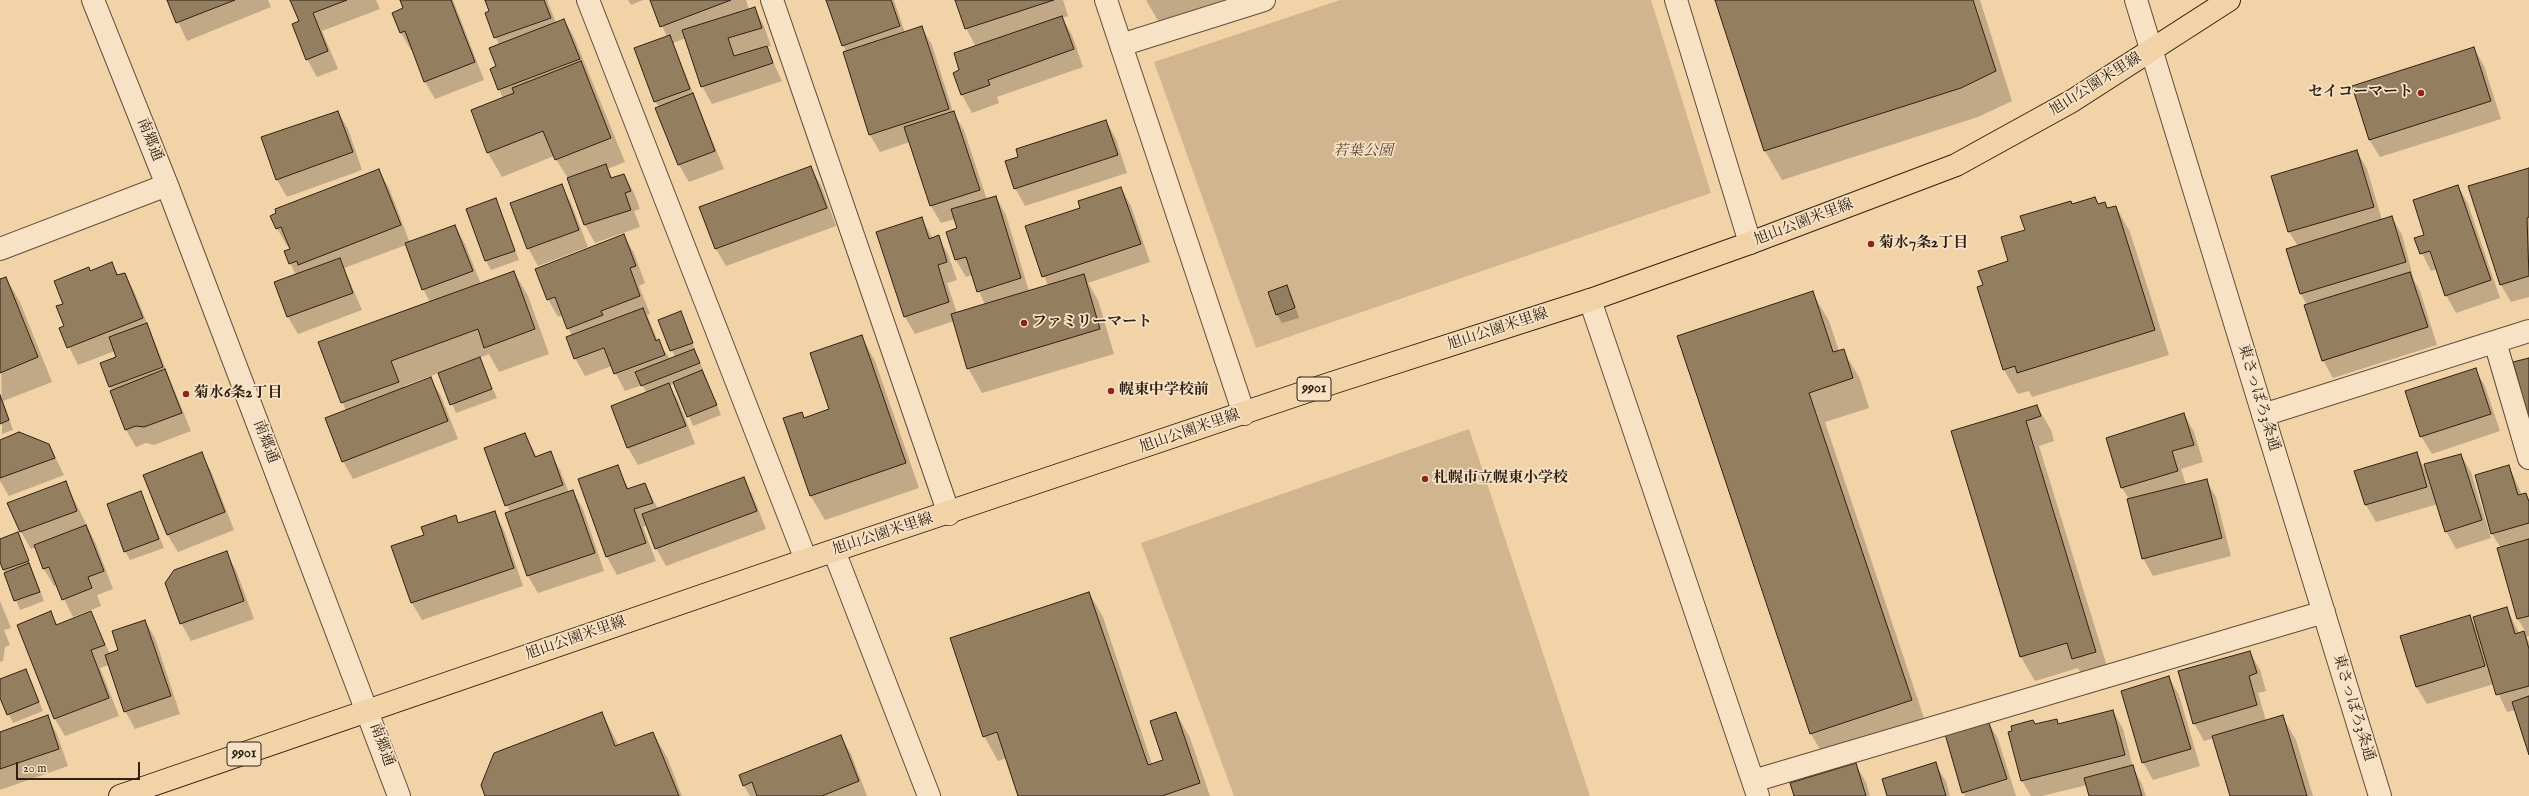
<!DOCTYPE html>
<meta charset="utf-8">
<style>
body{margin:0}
#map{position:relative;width:2529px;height:796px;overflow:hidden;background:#f2d3a8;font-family:"IM FELL English",serif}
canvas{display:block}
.scale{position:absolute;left:16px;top:762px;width:124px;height:18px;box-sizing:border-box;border:2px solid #2f2113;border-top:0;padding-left:5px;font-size:12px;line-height:14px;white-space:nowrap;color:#2f2113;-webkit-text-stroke:3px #f7e2c6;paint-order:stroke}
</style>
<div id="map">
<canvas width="2529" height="796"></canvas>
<div class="scale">20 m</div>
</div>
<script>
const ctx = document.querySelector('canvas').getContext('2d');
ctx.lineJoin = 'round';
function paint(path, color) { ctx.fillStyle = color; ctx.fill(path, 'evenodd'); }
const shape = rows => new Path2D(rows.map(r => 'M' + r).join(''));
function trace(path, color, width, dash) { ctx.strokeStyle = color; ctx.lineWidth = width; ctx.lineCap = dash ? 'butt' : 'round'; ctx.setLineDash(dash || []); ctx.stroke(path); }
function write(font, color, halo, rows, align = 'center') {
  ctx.font = font + ' "IM FELL English","Noto Serif JP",serif'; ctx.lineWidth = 3.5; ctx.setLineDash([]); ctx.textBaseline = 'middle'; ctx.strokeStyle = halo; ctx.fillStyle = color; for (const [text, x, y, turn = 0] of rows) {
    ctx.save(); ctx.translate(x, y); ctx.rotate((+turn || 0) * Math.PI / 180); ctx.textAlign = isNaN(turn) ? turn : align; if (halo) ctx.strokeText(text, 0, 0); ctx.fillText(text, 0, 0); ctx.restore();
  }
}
const green = shape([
 [1340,0,1651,0,1711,193,1256,348,1154,62],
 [1469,429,1590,796,1234,796,1141,543]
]);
const shadow = shape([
 [168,0,268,0,271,7,187,41],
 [291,0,376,0,380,9,322,31,338,69,317,77,307,59,300,22],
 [401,0,453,0,484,80,435,99,425,82,413,50,411,50,401,33,393,13,405,9],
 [486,0,547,0,556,23,564,20,574,37,625,162,607,169,613,179,624,175,634,193,640,209,634,211,640,227,595,243,585,225,571,183,554,156,502,177,488,153,472,110,503,98,491,70,497,67,499,45,486,14,490,11],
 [628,0,643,0,631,5],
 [651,0,746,0,749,10,754,8,764,26,771,46,766,47,782,81,712,104,702,86,686,38,673,43,724,169,689,182,679,165,656,108,659,107,655,101,667,37],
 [827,0,894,0,905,33,922,28,932,45,953,112,964,130,987,200,996,197,1006,215,1029,291,1048,286,1026,227,1081,208,1121,188,1131,206,1150,262,1088,283,1098,300,1114,354,982,393,968,368,954,321,915,334,905,317,921,218,933,239,938,237,948,254,957,280,947,283,957,313,985,305,972,275,966,277,956,260,958,229,955,219,941,223,931,206,910,142,880,152,870,135,846,52],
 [956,0,1063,0,1068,16,1062,18,1072,35,1083,67,997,97,999,103,972,113,962,95,954,73,961,71,976,47,966,28],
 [1146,0,1267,0,1161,26],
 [1716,0,1980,0,2012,101,1978,117,1782,180,1765,151],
 [2474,48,2484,66,2501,119,2380,157,2369,139],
 [338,112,348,129,362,170,287,197,277,180],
 [1106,121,1116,139,1127,173,1025,206,1015,188,1020,157],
 [2357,151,2367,169,2382,220,2392,217,2402,235,2414,280,2420,291,2437,345,2333,378,2323,360,2307,305,2301,294,2298,246,2289,232,2273,176],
 [810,167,821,185,836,226,726,266,716,249,700,208],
 [2529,169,2529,297,2511,302,2501,285,2470,187],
 [379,171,389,188,410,243,455,226,465,244,481,284,514,272,528,296,549,354,499,372,489,354,479,358,497,398,456,413,439,373,404,386,405,388,430,378,441,396,458,439,353,479,343,461,346,411,319,343,430,302,423,289,406,245,344,268,362,310,298,334,288,317,296,275,285,252,291,250,289,245,287,246,277,228],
 [561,185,571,203,588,247,538,266,528,248],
 [2458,186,2468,204,2500,298,2456,313,2446,295,2438,269,2431,271,2415,239,2426,235],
 [2095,198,2099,205,2105,203,2108,209,2116,207,2130,232,2169,355,2032,397,2029,391,2018,394,2004,370,1978,288,1984,286,2010,262,2026,230,2072,205],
 [496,200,519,260,491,270,486,261],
 [624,236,634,253,645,283,639,286,650,314,647,315,658,341,670,359,675,357,659,320,680,312,721,415,693,426,675,383,669,386,679,402,695,444,638,465,628,448,647,393,642,385,625,391,612,366,585,376,575,358,572,336,563,315,558,317,548,299],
 [112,264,119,276,124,274,134,291,191,431,154,445,146,443,136,447,126,430,110,387,118,357,115,351,78,365,60,329,66,326,64,304,89,268,91,272],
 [6,278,20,302,52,382,3,401,13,430,2,434,0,280],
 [1287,286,1296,307,1277,315,1270,292],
 [1812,292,1829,321,1839,351,1843,350,1860,379,1869,408,1825,422,1928,730,1828,763,1811,734,1678,336],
 [1296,309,1299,318,1282,323,1277,315],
 [861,336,875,361,919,488,825,520,810,495,801,413,805,418,831,410],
 [2475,369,2485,386,2500,431,2432,454,2421,436],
 [2037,406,2051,430,2054,441,2039,446,2110,676,2087,683,2078,668,2035,681,2021,657,1952,431],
 [2184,414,2194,432,2203,462,2181,469,2186,485,2206,480,2216,497,2231,556,2153,576,2143,558,2129,499,2122,488,2107,439],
 [525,434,537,457,550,452,560,470,569,493,573,491,583,509,604,571,538,593,528,576,506,514,510,512,485,449],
 [0,441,49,444,64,475,9,496,0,481],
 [2416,453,2426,471,2461,455,2471,472,2491,538,2456,549,2446,531,2438,504,2376,522,2366,505],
 [201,454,211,471,234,530,178,552,167,534],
 [2509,466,2522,495,2526,494,2529,499,2529,636,2526,637,2529,642,2529,752,2516,710,2507,712,2494,684,2427,704,2416,686,2470,617,2477,630,2507,609,2519,633,2525,631,2518,619,2498,549,2501,548,2492,534],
 [617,467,629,489,645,484,658,509,743,478,753,496,766,529,666,566,656,548,647,525,643,527,656,561,617,575,607,557,580,480],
 [66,483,96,544,113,589,97,595,101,606,73,617,57,585,54,586,44,569,36,547,31,549,21,532,8,504],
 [141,493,164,548,130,560,125,551],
 [494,512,504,530,523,586,422,620,412,603,393,547,425,535,455,516,459,524],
 [18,533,44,601,20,610,0,560,0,540],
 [226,552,236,570,254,619,191,641,181,623],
 [1089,593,1103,617,1152,764,1164,761,1176,713,1190,738,1210,796,1019,796,1007,758,998,761,984,736],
 [0,601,11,628,4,630,10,645,5,647,3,661,0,662],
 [50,613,58,625,91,613,110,654,119,651,145,621,155,638,180,714,135,729,125,711,109,665,100,668,119,716,65,736,55,719,18,625],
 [2250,652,2260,670,2266,691,2258,693,2266,721,2282,716,2296,740,2313,796,2231,796,2214,738,2204,741,2194,723],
 [26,670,43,711,13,723,0,695,0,680],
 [2169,678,2179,695,2200,766,2153,780,2143,762],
 [2113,711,2123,729,2133,767,2142,784,2146,796,2090,796,2087,785,2042,796,2031,796,2022,781,2010,733,2056,720,2059,725],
 [602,713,619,746,653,733,667,757,682,796,486,796],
 [47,716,57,734,68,766,0,790,0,733],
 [1988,721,1998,739,2016,796,1965,796,1963,792],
 [840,736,851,754,867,796,750,796,744,786],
 [1855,764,1866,782,1870,796,1795,796],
 [1935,764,1946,781,1950,796,1888,796]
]);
const building = shape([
 [167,0,235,0,176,23,167,0],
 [290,0,347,0,313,13,328,51,306,60,292,24,299,21,290,0],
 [400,0,451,0,475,62,424,82,405,31,400,33,392,13,403,8,400,0],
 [485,0,544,0,551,18,494,38,485,13,489,11,485,0],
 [650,0,731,0,660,27,650,0],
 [826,0,891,0,900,26,842,46,826,0],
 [955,0,1054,0,965,29,955,0],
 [1715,0,1973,0,1996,71,1961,88,1764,151,1715,0],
 [755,7,762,28,728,38,734,56,767,46,773,63,701,87,682,30,755,7],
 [1062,16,1074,49,988,80,990,85,961,95,953,73,959,70,954,53,1062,16],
 [564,19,580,59,498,90,490,69,496,66,489,48,564,19],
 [922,26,949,109,869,135,843,52,922,26],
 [670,35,690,89,654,102,634,48,670,35],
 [2474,47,2491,101,2369,140,2352,86,2474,47],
 [581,61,611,138,555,160,543,131,487,153,471,110,514,93,512,88,581,61],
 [693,93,715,151,678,165,655,108,693,93],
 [338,111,353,152,276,180,261,137,338,111],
 [954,111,980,190,930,206,904,127,954,111],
 [1106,120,1118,155,1014,189,1005,161,1018,157,1016,149,1106,120],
 [2357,150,2374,207,2288,232,2271,176,2357,150],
 [606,164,611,178,624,174,631,191,625,193,631,210,584,225,567,178,606,164],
 [811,166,827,208,715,249,699,207,811,166],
 [2529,168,2529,217,2527,218,2529,276,2500,285,2468,186,2529,168],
 [379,169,401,225,298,265,297,261,289,264,284,251,290,249,281,227,276,229,270,216,276,213,275,209,379,169],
 [562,184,579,230,527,249,510,203,562,184],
 [2458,185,2491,280,2445,296,2430,251,2420,254,2414,238,2424,235,2413,200,2458,185],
 [1121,187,1141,244,1042,277,1025,226,1080,208,1078,201,1121,187],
 [996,196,1021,278,977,292,966,257,955,260,946,232,957,228,951,209,996,196],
 [2095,197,2098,204,2105,202,2107,208,2116,206,2155,330,2017,373,2015,366,2003,370,1977,287,1983,285,1978,271,2008,261,2001,237,2025,230,2020,216,2071,201,2072,204,2095,197],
 [496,198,515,251,485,261,466,209,496,198],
 [2392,216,2406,262,2300,294,2286,249,2392,216],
 [922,217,929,239,939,235,947,262,938,265,949,302,904,317,876,232,922,217],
 [455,225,473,271,422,290,405,243,455,225],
 [624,234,636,266,630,268,640,296,601,311,603,315,567,329,555,297,547,300,535,269,624,234],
 [340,258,353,293,287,317,274,282,340,258],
 [112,262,117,275,125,273,143,318,67,348,59,328,64,326,56,306,63,304,54,281,89,267,90,271,112,262],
 [514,271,535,329,484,348,478,329,391,361,399,382,341,403,318,342,514,271],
 [2410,272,2428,327,2322,361,2304,305,2410,272],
 [1084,274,1100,329,967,369,951,314,1084,274],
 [6,277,38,357,0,373,0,279,6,277],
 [1287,285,1295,308,1276,315,1268,292,1287,285],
 [1813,291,1833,352,1844,349,1853,378,1809,393,1912,700,1810,734,1677,336,1813,291],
 [643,308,656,341,659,339,665,355,614,374,604,348,574,359,566,337,643,308],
 [681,311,693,343,670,351,658,320,681,311],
 [147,323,163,367,109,387,100,363,116,357,109,337,147,323],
 [862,335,906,463,810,496,783,418,802,412,804,418,829,409,810,353,862,335],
 [694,349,700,363,641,386,635,372,694,349],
 [480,357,492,389,450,405,438,373,480,357],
 [2529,358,2529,419,2513,362,2529,358],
 [2476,368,2491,414,2420,437,2405,391,2476,368],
 [165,369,182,413,144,427,136,426,125,430,110,391,165,369],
 [702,370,717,405,687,417,673,382,702,370],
 [431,377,448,421,342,462,325,418,431,377],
 [669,383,686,426,627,448,611,406,669,383],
 [0,395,9,420,0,424,0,395],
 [2037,405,2041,416,2026,421,2096,652,2072,659,2067,643,2020,657,1951,431,2037,405],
 [2184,413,2194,445,2172,451,2178,471,2121,488,2106,438,2184,413],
 [19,432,49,444,55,458,0,478,0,440,19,432],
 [525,433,535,457,551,451,563,485,505,506,484,448,525,433],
 [202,452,225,512,167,535,143,475,202,452],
 [2417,452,2427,487,2365,505,2354,471,2417,452],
 [2461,454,2482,520,2445,532,2424,464,2461,454],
 [618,465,627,489,645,483,653,503,634,509,646,543,606,557,578,479,618,465],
 [2509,465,2518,495,2526,493,2529,502,2529,523,2491,534,2475,475,2509,465],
 [744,477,757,511,655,549,642,514,744,477],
 [2207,479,2222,538,2142,559,2127,499,2207,479],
 [66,481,77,511,20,532,7,503,66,481],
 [573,490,595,553,527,576,505,513,573,490],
 [141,491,159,539,124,552,107,504,141,491],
 [495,511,514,568,411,603,391,546,424,535,421,527,456,515,458,523,495,511],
 [86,525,104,571,88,577,92,588,62,600,49,567,43,569,34,545,86,525],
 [18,532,29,561,3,570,0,562,0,539,18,532],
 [2529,539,2529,616,2517,619,2497,548,2529,539],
 [227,551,244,601,180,624,165,583,174,570,227,551],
 [29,563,40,592,14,601,4,573,29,563],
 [1089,592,1148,765,1163,760,1150,721,1176,712,1200,783,1162,796,1018,796,997,732,983,737,950,638,1089,592],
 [2507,607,2515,634,2524,631,2529,649,2529,686,2496,695,2473,617,2507,607],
 [51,611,56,625,91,611,105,645,91,650,109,698,54,719,17,625,51,611],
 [2470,615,2485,666,2416,687,2400,636,2470,615],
 [145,620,171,696,124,712,105,655,118,650,112,631,145,620],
 [2250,651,2257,673,2249,676,2257,705,2193,724,2178,671,2250,651],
 [26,669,39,702,7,715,0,698,0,679,26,669],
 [2169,676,2191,749,2142,763,2121,691,2169,676],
 [2529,696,2529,755,2512,702,2529,696],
 [2113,710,2125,755,2021,781,2008,732,2012,731,2011,726,2033,720,2035,724,2057,719,2058,724,2113,710],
 [602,712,615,746,653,732,679,796,485,796,481,785,494,753,602,712],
 [48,715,59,749,0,769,0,732,48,715],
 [2283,715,2307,796,2230,796,2212,736,2283,715],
 [1988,720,2007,779,1962,793,1945,734,1988,720],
 [841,735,859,781,822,796,757,796,752,782,743,786,739,775,841,735],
 [1936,762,1946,796,1887,796,1882,779,1936,762],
 [1856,763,1866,796,1794,796,1790,783,1856,763],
 [2133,765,2142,796,2089,796,2084,778,2133,765]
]);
const minor = shape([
 [93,0,167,185,399,796],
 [588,0,806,560],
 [772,0,949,514],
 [1106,0,1244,414],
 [1676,0,1750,243],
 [2136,0,2380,796],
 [1121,45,1264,0],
 [0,249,167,185],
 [1590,300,1758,796],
 [2495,342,2529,458],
 [2263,415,2529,331],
 [834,551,929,796],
 [1753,781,2324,612]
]);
const major = shape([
 [120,796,806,560,1332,383,1590,300,1750,243,1956,165,2072,101,2229,0]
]);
const markers = [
 [2421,93,4,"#8f2418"],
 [1871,244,4,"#8f2418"],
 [1024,323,4,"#8f2418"],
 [1111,391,4,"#8f2418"],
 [186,394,4,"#8f2418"],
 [1425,479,4,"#8f2418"]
];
const shields = [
 [1314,389,34],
 [244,754,34]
];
const shieldNames = [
 ["9901",1314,389],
 ["9901",244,754]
];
const streetNames = [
 ["旭山公園米里線",2096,85,-32],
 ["南郷通",149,140,68],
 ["旭山公園米里線",1804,223,-21],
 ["旭山公園米里線",1498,330,-18],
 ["東さっぽろ3条通",2258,398,73],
 ["旭山公園米里線",1190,432,-19],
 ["南郷通",265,442,69],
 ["旭山公園米里線",883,535,-18],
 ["旭山公園米里線",576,639,-19],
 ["東さっぽろ3条通",2353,708,73],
 ["南郷通",381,745,70]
];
const poiNames = [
 ["セイコーマート",2413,93,"right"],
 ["菊水7条2丁目",1879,244],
 ["ファミリーマート",1032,323],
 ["幌東中学校前",1119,391],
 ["菊水6条2丁目",194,394],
 ["札幌市立幌東小学校",1433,479]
];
const parkNames = [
 ["若葉公園",1363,152]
];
paint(green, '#d1b58f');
paint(shadow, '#0003');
paint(building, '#947e60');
trace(building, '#2f2113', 1);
trace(minor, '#604e38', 24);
trace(major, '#2f2113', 24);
trace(minor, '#f7e2c6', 22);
trace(major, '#f2d3a8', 22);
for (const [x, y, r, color] of markers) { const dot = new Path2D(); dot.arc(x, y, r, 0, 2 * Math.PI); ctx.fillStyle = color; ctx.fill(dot); trace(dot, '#f7e2c6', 1.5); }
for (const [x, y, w] of shields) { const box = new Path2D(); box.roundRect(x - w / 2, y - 12, w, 24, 3); ctx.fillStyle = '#f7e2c6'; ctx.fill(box); trace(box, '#2f2113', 1); }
write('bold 14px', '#2f2113', null, shieldNames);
write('15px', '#2f2113', '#f7e2c6', streetNames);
write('bold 15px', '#2f2113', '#f7e2c6', poiNames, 'left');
write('italic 15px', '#584632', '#f7e2c6', parkNames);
</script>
